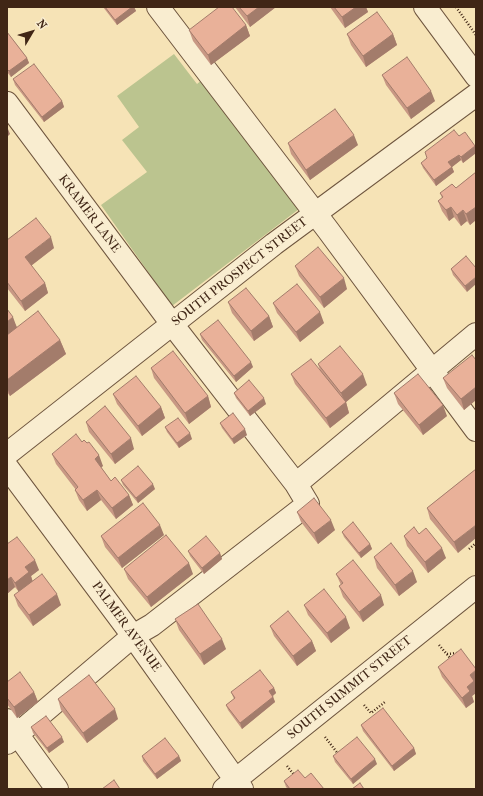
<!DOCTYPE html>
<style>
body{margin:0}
#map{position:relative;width:483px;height:796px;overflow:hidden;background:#f6e3b6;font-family:"IM FELL French Canon",serif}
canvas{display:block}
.frame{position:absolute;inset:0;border:8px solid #402616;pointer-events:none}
.north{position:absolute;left:12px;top:12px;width:40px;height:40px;-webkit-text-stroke:3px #f9edd0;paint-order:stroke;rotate:52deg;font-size:11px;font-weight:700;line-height:16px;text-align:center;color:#402616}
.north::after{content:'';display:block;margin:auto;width:14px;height:18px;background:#402616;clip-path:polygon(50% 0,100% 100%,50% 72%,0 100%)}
</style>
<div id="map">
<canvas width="483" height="796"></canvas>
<div class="frame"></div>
<div class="north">N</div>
</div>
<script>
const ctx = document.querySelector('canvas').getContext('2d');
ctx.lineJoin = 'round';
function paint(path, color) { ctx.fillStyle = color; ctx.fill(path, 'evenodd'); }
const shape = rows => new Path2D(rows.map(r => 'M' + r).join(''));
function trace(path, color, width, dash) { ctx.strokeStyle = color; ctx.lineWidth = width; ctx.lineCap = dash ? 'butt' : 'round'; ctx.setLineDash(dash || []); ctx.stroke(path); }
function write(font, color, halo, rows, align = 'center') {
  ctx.font = font + ' "IM FELL French Canon",serif'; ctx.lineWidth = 3.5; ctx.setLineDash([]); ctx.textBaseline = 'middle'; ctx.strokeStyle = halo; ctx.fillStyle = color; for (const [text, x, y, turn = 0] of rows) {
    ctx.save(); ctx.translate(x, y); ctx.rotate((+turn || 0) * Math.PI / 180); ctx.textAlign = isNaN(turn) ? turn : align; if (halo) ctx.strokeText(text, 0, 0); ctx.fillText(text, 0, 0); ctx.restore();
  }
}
const green = shape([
 [174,54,197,84,203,79,299,209,172,306,101,205,147,172,122,140,139,127,117,96]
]);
const path = shape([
 [456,7,476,35],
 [469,549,476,543],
 [439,645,451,659],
 [447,654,458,653],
 [364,705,371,713,385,702],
 [325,737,339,755],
 [287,766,295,776]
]);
const minor = shape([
 [158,7,328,230,476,430],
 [425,7,476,76],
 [7,103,172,324,296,484,308,504,152,625,133,636,7,743],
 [7,454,274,244,476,95],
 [7,467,133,636,242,789],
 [296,484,476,334],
 [7,720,57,789],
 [224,789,476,587]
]);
const wall = shape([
 [103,7,134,7,136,11,117,25],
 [235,7,276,7,250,27],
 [330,7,366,7,368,12,345,28],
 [246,25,250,36,211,65,193,41,189,30],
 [7,32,27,58,29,63,11,77,7,72],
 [347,34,393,34,397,45,366,67,351,45],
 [382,75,435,101,411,119,386,85],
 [13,79,62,101,64,107,44,122,15,85],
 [459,136,476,148,476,153,463,163,461,160,452,167,454,172,436,186,423,168,421,163],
 [288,143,358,145,310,180,291,154],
 [476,172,476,220,470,225,467,221,461,226,454,217,449,221,442,211,438,201,442,198,440,193,456,188],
 [7,240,54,248,31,266,45,283,48,293,25,311,7,288],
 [466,256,467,292,453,275,451,269],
 [295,266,347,289,324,308,299,276],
 [228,302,269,316,273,327,254,341,232,313],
 [273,303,324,323,300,342,277,313],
 [7,309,17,327,60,340,66,354,10,396,7,392],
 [200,334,253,367,236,382,202,340],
 [476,360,476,400,464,410,447,388,443,378],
 [318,364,367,385,346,402,349,413,330,428,295,384,291,374,320,370],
 [151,368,208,396,211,407,189,424,154,378],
 [234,393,266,404,250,416,236,398],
 [394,393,447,416,423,435,398,404],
 [113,394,161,407,165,418,142,436,117,404],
 [86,422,134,449,115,464,89,432],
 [220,423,247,435,234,444,222,428],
 [165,427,192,439,179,448,167,432],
 [82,442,103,466,101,467,111,481,129,495,133,505,116,519,101,500,87,511,79,500,75,490,76,490,56,464,52,454],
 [476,469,458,553,430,519,427,508],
 [121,480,155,489,138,503,123,485],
 [297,512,335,530,318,544,301,522],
 [342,532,370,544,372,549,361,558,344,537],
 [419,534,446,558,428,573,407,546,404,536],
 [164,535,122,568,105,547,101,536],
 [7,544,39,570,31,576,33,582,61,605,33,626,18,606,14,595,19,592,15,587,7,594],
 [188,551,220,553,222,559,204,574,190,556],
 [374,557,417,582,399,596,377,568],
 [124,569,193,574,151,607,128,579],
 [336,574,384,605,363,622,343,597,339,586,341,585],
 [304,605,350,628,331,643,308,615],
 [175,619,226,649,204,665,179,630],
 [270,626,312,641,316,651,297,666,274,636],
 [438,667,475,684,476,687,476,693,472,696,474,702,466,708,442,677],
 [7,682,34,692,38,702,17,718,7,704],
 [274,688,276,693,273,696,275,702,242,729,228,710,226,705,234,699,231,692],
 [58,699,118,719,87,743,61,710],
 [361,725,414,748,416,754,394,771,363,731],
 [31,727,64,742,49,753,33,733],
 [142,756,179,756,181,761,157,779,143,761],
 [333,756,377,764,353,784,335,762],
 [305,778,324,789,288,789,286,787,284,781]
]);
const shadedWall = shape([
 [132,7,134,7,136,11,117,25,115,20],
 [259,7,276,7,250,27,247,16],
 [356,7,366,7,368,12,345,28,342,17],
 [246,25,250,36,211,65,208,55],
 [393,34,397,45,366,67,363,56],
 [27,58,29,63,11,77,9,71],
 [431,91,435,101,411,119,407,108],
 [62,101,64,107,44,122,42,117],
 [8,129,10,134,7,137,7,130],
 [354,135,358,145,310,180,306,170],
 [475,146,476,153,463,163,461,157],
 [459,155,461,160,452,167,454,172,436,186,434,180,448,162],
 [451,207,454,217,449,221,446,210],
 [476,207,476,220,470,225,466,214],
 [463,210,467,221,461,226,457,215],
 [51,237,54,248,28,268,25,257],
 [476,277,476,284,467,292,465,286],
 [344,278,347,289,324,308,320,297],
 [45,283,48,293,25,311,21,301],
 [320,312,324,323,300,342,296,332],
 [269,316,273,327,254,341,251,331],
 [13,317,17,328,7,336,7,322],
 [60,340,66,354,10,396,7,387,7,380],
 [251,362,253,367,236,382,234,376],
 [363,374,367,385,346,402,349,413,330,428,326,418,345,403,341,393],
 [476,387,476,400,464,410,461,399],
 [208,396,211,407,189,424,185,413],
 [264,398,266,404,250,416,248,411],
 [443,405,447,416,423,435,419,425],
 [161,407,165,418,142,436,138,426],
 [245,429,247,435,234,444,232,439],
 [190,433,192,439,179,448,177,443],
 [131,438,134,449,115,464,111,454],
 [99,455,103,466,98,470,95,459],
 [153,484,155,489,138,503,136,498],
 [97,490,101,500,87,511,83,500],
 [129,495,133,505,116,519,112,508],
 [331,520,335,530,318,544,314,533],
 [160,525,164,535,122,568,118,558],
 [476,525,476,538,458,553,454,542],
 [370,544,372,549,361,558,359,553],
 [442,548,446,558,428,573,425,562],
 [220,553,222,559,204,574,202,568],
 [35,560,39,570,31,576,33,583,19,593,15,583,25,567],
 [189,563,193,574,151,607,147,597],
 [413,571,417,582,399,596,395,585],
 [11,577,15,587,7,594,7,580],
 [57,594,61,605,33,626,29,615],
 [381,595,384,605,363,622,359,612],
 [346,617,350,628,331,643,327,633],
 [222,639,226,649,204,665,200,654],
 [312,641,316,651,297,666,293,656],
 [476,670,476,684,475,684,476,687,476,693,472,696,474,702,466,708,462,698,467,687,470,675],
 [274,688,276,693,271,697,269,691],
 [34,692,38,702,17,718,14,707],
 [273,697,275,702,242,729,240,723],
 [115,709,118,719,87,743,83,733],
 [62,737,64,742,49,753,47,748],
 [414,748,416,754,394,771,392,766],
 [179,756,181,761,157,779,155,774],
 [375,759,377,764,353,784,351,779]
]);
const building = shape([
 [105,7,132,7,115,20,105,7],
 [219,7,232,7,246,25,208,55,189,30,219,7],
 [239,7,259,7,247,16,239,7],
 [334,7,356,7,342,17,334,7],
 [377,12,393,34,363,56,347,34,377,12],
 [7,32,27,58,9,71,7,69,7,32],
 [407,57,431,91,407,108,382,75,407,57],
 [34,64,62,101,42,117,13,79,34,64],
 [335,109,354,135,306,170,288,143,335,109],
 [454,130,459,136,465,132,475,146,461,157,459,155,448,162,452,167,434,180,421,163,427,158,425,152,454,130],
 [476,172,476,207,466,214,463,210,457,215,451,207,446,210,438,201,443,197,440,193,452,184,456,188,476,172],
 [36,218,51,237,25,257,45,283,21,301,7,282,7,240,36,218],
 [318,247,344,278,320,297,295,266,318,247],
 [466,256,476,268,476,277,465,286,451,269,466,256],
 [297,284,320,312,296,332,273,303,297,284],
 [246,288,269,316,251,331,228,302,246,288],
 [7,309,13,317,7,322,7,309],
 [38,311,60,340,7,380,7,335,38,311],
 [218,320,251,362,234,376,200,334,218,320],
 [340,346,363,374,341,393,318,364,340,346],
 [173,351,208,396,185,413,151,368,173,351],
 [472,355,476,360,476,387,461,399,443,378,472,355],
 [311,359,346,402,326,418,291,374,311,359],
 [418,374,443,405,419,425,394,393,418,374],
 [136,376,161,407,138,426,113,394,136,376],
 [249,380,264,398,248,411,234,393,249,380],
 [105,406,131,438,111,454,86,422,105,406],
 [233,413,245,429,232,439,220,423,233,413],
 [178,418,190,433,177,443,165,427,178,418],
 [76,434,82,442,84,440,87,443,89,442,99,455,95,459,111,481,115,477,129,495,112,508,97,490,83,500,75,490,78,487,52,454,76,434],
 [138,466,153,484,136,498,121,480,138,466],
 [476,469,476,525,454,542,427,508,476,469],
 [314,498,331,520,314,533,297,512,314,498],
 [143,503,160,525,118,558,101,536,143,503],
 [353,522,370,544,359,553,342,532,353,522],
 [414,527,419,534,426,528,442,548,425,562,404,536,414,527],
 [166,535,189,563,147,597,124,569,166,535],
 [206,536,220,553,202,568,188,551,206,536],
 [17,537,35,560,25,567,29,572,15,583,11,577,7,580,7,544,17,537],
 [391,543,413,571,395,585,374,557,391,543],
 [353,560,381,595,359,612,339,586,343,583,336,574,353,560],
 [42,574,57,594,29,615,14,595,42,574],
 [324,589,346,617,327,633,304,605,324,589],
 [198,604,222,639,200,654,175,619,198,604],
 [288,611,312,641,293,656,270,626,288,611],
 [461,649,476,669,476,670,470,675,474,681,467,687,470,691,462,698,438,667,461,649],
 [260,670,274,688,269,691,273,697,240,723,226,705,235,698,231,692,260,670],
 [20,672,34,692,14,707,7,698,7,682,20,672],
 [89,675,115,709,83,733,58,699,89,675],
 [383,708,414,748,392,766,361,725,383,708],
 [46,716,62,737,47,748,31,727,46,716],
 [357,737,375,759,351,779,333,756,357,737],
 [165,738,179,756,155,774,142,756,165,738],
 [298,770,305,778,311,773,324,789,290,789,284,781,298,770],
 [114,780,120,789,102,789,114,780],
 [360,783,364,789,352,789,360,783]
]);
const streetNames = [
 ["KRAMER LANE",89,214,53],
 ["SOUTH PROSPECT STREET",240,272,-38],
 ["PALMER AVENUE",126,627,54],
 ["SOUTH SUMMIT STREET",350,688,-39]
];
paint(green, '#bbc48f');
trace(minor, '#6e553e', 24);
trace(path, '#402616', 2.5, [1, 2]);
trace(minor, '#f9edd0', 22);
paint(wall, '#c89884');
paint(shadedWall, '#a37c6b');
paint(building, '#e9b199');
trace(building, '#a37c6b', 1);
write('13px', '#402616', '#f9edd0', streetNames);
</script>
